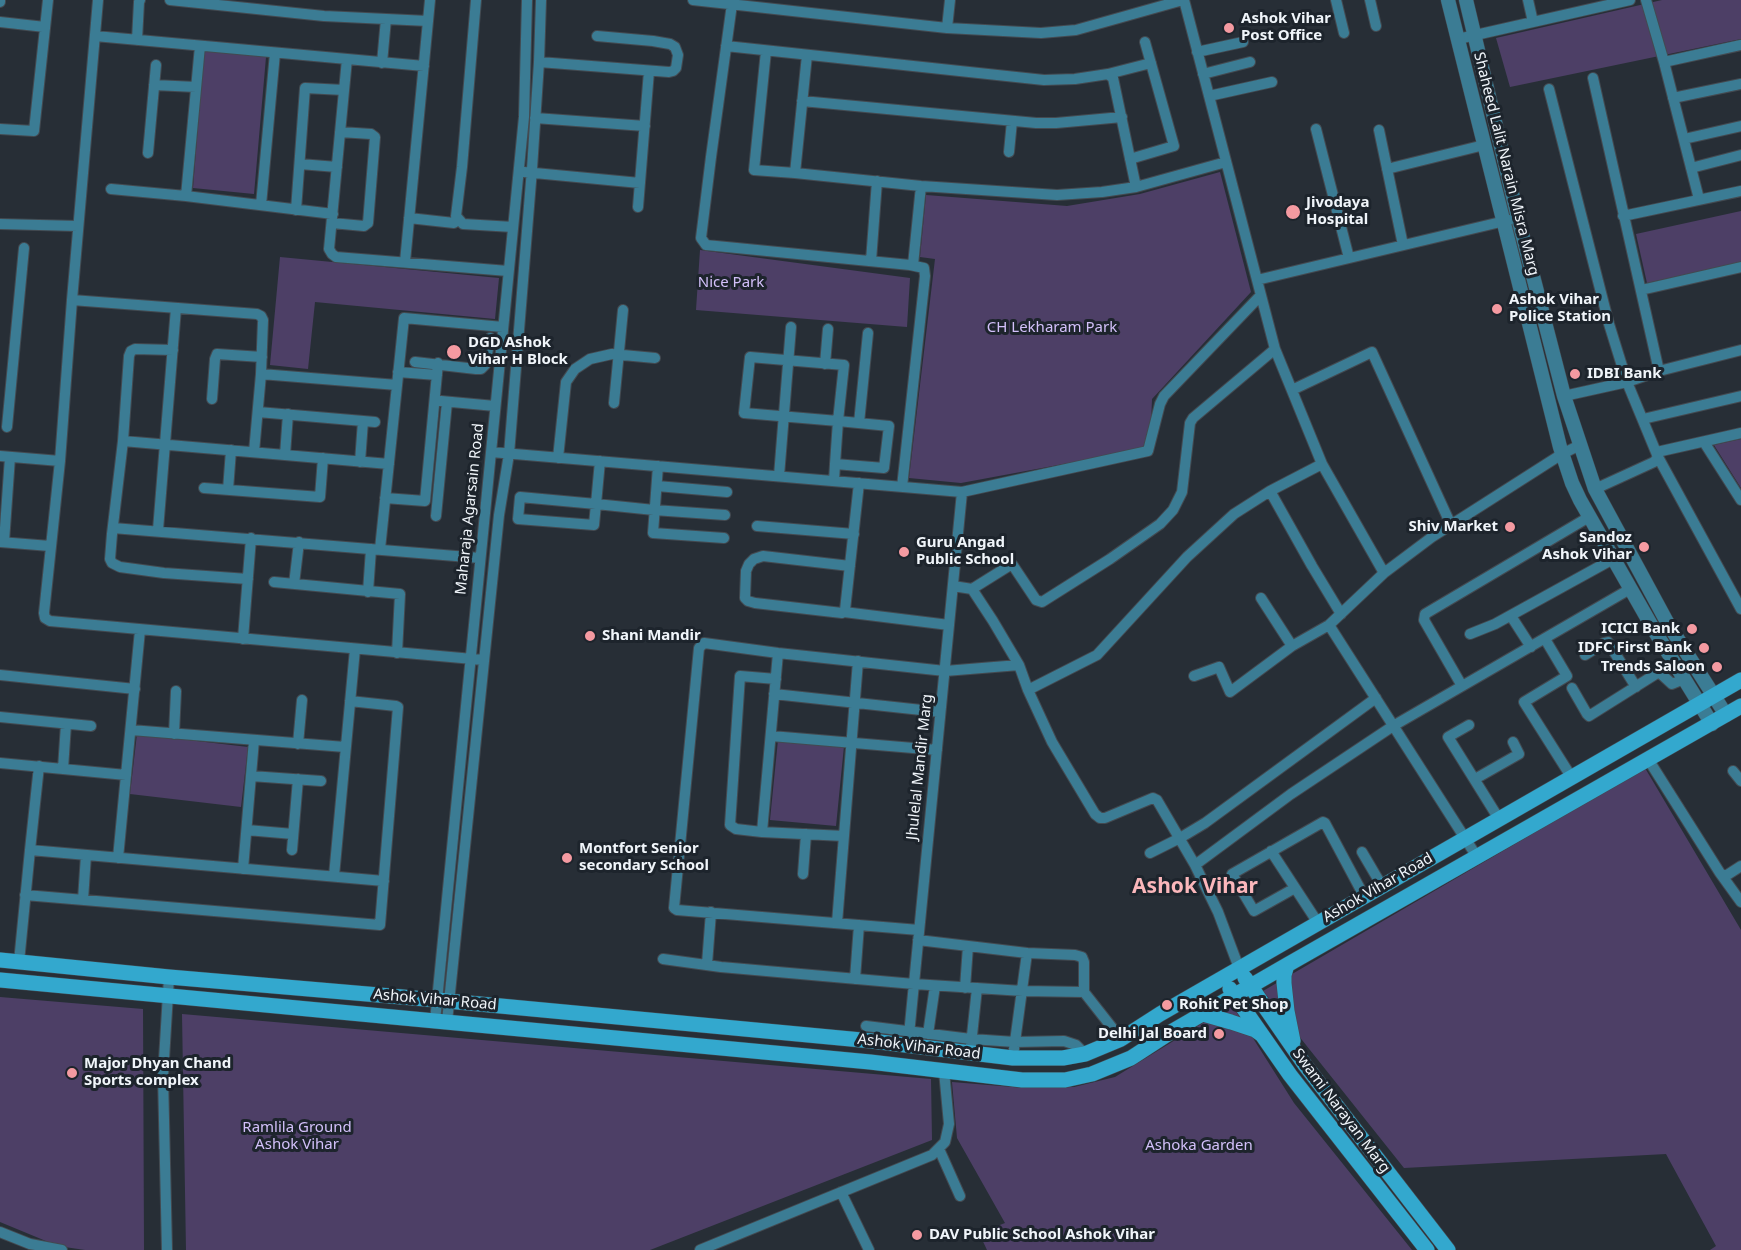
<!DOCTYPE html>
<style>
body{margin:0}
canvas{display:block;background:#272e36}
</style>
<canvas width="1741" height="1250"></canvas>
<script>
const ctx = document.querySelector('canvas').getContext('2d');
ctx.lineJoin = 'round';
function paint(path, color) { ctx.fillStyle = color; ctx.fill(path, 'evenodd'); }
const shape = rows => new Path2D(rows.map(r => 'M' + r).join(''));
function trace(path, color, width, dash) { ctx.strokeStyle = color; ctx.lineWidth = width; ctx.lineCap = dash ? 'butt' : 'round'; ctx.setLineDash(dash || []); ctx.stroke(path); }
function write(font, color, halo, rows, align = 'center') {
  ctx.font = font + ' "Noto Sans",sans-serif'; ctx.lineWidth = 6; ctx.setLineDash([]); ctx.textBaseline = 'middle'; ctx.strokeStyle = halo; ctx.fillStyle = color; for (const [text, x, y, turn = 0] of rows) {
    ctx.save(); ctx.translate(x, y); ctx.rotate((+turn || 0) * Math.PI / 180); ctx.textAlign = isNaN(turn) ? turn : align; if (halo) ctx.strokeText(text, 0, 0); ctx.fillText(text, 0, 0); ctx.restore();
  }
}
const green = shape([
 [1662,0,1741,0,1741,39,1510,87,1496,38],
 [204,51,266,57,254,194,193,188],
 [1220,172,1251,292,1152,399,1150,448,961,483,909,478,935,259,920,257,926,195,1067,206,1140,194],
 [1741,211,1741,262,1647,283,1636,234],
 [700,250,910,278,907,327,696,310],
 [280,257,499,278,495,319,315,302,308,369,270,365],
 [1741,439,1741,488,1714,445],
 [137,734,248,747,241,807,130,794],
 [778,740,844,746,836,826,770,820],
 [1645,768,1741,930,1741,1250,1710,1250,1716,1246,1666,1154,1404,1168,1263,991],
 [0,997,143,1009,144,1250,85,1250,58,1246,0,1222],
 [1232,1005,1294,1103,1412,1250,987,1250,979,1233,1005,1223,957,1138,952,1082,1025,1088,1074,1087,1115,1077],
 [182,1014,931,1079,932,1140,650,1250,186,1250]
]);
const minor = shape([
 [98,0,72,300,60,461,44,613,45,618,50,621,484,660],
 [170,0,324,16,428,21],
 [476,0,462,167,456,216,463,224,513,227],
 [693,0,947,28,1041,33,1076,30,1183,0],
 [1184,0,1275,349,1322,464,1384,573],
 [1336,0,1344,33],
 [1370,0,1376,26],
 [1528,0,1533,22],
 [1646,0,1664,62],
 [0,2,0,0],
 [732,4,711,157,701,238,706,245,910,265,924,268,925,276,902,487],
 [0,22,45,27],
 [947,28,950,0],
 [95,36,424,66],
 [1458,39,1630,0],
 [137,40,139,2,140,0],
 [726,46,1044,80,1075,79,1108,74,1113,78,1136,187],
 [766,51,754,170,795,173,921,186,1057,195,1102,192,1136,187,1226,162],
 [1197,52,1243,42],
 [347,59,329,249,332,254,336,257,508,271],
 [539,62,669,72,673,71,676,68,678,55,675,47,670,44,653,41,597,36],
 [382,63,386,19],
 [1108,74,1151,63],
 [1203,74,1250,62],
 [1593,78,1659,371],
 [154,85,196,87],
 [1549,89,1609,324,1627,382,1658,457,1654,462,1595,489],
 [1209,96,1272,82],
 [1673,98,1741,84],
 [802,101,1036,123,1056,123,1122,117],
 [535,118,645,126],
 [0,129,34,131,48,0],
 [1316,129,1349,258],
 [1379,130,1403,245],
 [1684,139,1741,126],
 [1009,152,1012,121],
 [148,153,156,65],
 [1130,159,1174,146,1145,42],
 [300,164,337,167],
 [1691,168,1741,155],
 [1387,169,1484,145],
 [524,172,640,183],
 [795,173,807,55],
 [111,189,186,196,333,214],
 [186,196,200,46],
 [1699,199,1664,62,1741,45],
 [261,205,275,53],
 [638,207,649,71],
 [296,210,305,88,344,90],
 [1623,216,1741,191],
 [409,218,454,223,458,219],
 [332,223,364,226,368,223,375,137,371,134,340,132],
 [0,224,78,226],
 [871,261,877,181],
 [405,262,430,0],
 [913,265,921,186],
 [1257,280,1509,220],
 [1641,290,1741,267],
 [72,300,257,314,261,316,263,320,261,374,254,452],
 [415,362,476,369,481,369,485,365,490,338],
 [825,364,828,329],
 [398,372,437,375],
 [261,374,397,385],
 [1292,390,1372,352,1451,525],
 [1564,396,1627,382,1659,371,1741,350],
 [212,399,215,359,217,354,262,357],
 [441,401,495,406],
 [614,403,623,310],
 [258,412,375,422],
 [1643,419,1741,396],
 [859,423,868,333],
 [7,427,24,248],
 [123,441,129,356,131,351,135,349,173,350],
 [1704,442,1741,500],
 [491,452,962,492,1148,451,1160,404,1164,396,1261,295],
 [1657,452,1741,433],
 [285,455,288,414],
 [0,456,60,461],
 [1658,457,1741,609],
 [558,458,566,382,575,369,590,359,612,354,655,358],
 [600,461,596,504,594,525,518,519,520,497,596,504,654,510,725,515],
 [360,462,363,421],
 [658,466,653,533,724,538],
 [779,476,791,327],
 [834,481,835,464,838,421,844,365,750,357,744,413,838,421,889,426,884,468,835,464],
 [657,486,727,492],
 [204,488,320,497,323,458],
 [228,490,231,450],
 [1270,491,1312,566,1341,614],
 [385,498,425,501,438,363],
 [436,516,447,402],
 [757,526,854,534],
 [113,528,480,558],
 [158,530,176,308],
 [0,542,50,546],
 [4,542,10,457],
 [380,549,404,318,503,327],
 [850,566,763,556,754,559,749,564,746,571,745,598,748,601,755,603,842,613,844,612,845,610,859,483],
 [248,579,164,573,120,567,112,563,110,559,112,534,123,441,389,464],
 [274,582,400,594,397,653],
 [294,584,299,542],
 [953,586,972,589,1012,564,1036,600,1042,602,1110,559,1160,524,1173,510,1182,492,1190,423,1193,418,1275,349],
 [972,589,993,621,1019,665,1028,690,1052,742,1095,814,1100,818,1105,818,1148,800,1153,798,1157,800,1195,865,1218,912,1239,968],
 [368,592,371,549],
 [1261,598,1292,646],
 [844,612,949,625],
 [1511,616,1531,647],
 [1329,625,1477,857],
 [1470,634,1495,624,1613,559],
 [243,639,251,538],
 [1545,639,1567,676,1524,702,1572,778],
 [1585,655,1604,643,1608,642,1636,687],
 [0,675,135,689],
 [1194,676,1219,667,1230,692,1292,646,1329,625,1384,573,1432,537,1562,454,1580,445],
 [776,679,740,676,730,825,736,829,762,832,844,836],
 [1462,686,1424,620,1425,614,1589,517],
 [1572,688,1587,714,1589,716,1659,672,1672,684,1684,679],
 [1028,690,1097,655,1187,557,1234,514,1270,491,1322,464],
 [774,694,940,712],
 [0,717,91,726],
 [1469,725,1448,737,1499,819],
 [131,730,345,747],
 [174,734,176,691],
 [771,736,937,750],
 [298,744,302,700],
 [1648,759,1720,873,1741,902],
 [0,763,126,775],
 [63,769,66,724],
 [1733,771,1741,781],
 [251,776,321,781],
 [1475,779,1519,754,1513,742],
 [247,830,293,834],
 [762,832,778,653],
 [30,850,39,766],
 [292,850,298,779],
 [1271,851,1318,923],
 [1362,852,1382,886],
 [1150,853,1180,838,1205,823,1376,698],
 [118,858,140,630],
 [1195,865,1291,794,1393,726,1630,589],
 [243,869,254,740],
 [803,874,806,834],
 [1723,875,1727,875,1741,866],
 [334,876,355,649],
 [1295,888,1254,911,1232,874,1323,822,1325,823,1364,896],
 [25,895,380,925,398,707,396,706,350,701],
 [83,900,86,855],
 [837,923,858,661],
 [919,930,677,910,674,908,699,648,704,643,778,653,945,671,1019,665],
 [918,940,1027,953,1014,1049],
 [663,959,721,967,914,984,1023,991,1084,992,1084,962,1082,957,1075,955,1027,953],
 [19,962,30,850,384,881],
 [707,964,711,912],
 [855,979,859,925],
 [965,988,968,946],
 [1084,992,1121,1039],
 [435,1021,524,117,527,0],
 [447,1022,499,515,509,454,532,169,539,62,541,0],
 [866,1026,971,1039,1015,1042,1064,1041,1076,1045,1085,1054],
 [928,1034,935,986],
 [908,1045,962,492],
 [971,1045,977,988],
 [939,1149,960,1196],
 [841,1192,869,1250],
 [0,1232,30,1244,62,1250],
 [167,1250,163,1076,169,977],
 [700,1250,932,1155,945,1142,949,1124,944,1071]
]);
const tertiary = shape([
 [1448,0,1560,447,1572,483,1580,500,1654,630,1712,724],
 [1466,0,1518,218,1564,396,1595,489,1667,622,1726,715]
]);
const secondary = shape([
 [0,960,169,977,437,1000,872,1041,1013,1058,1063,1058,1085,1054,1121,1039,1160,1014,1741,680],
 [1287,965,1284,975,1284,983,1287,1011,1293,1041],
 [1245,978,1305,1065,1448,1250],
 [0,980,870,1062,1022,1080,1065,1080,1092,1074,1131,1058,1171,1032,1287,965,1741,706],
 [1230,989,1290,1075,1427,1250],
 [1203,1014,1231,1022,1255,1030,1262,1035]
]);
const markers = [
 [1229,28,6,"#f49aa1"],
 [1293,212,8,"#f49aa1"],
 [1497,309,6,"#f49aa1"],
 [454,352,8,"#f49aa1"],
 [1575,374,6,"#f49aa1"],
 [1510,527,6,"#f49aa1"],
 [1644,547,6,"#f49aa1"],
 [904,552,6,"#f49aa1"],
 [1692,629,6,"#f49aa1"],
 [590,636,6,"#f49aa1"],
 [1704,648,6,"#f49aa1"],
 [1717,667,6,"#f49aa1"],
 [567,858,6,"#f49aa1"],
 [1167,1005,6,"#f49aa1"],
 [1219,1034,6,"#f49aa1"],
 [72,1073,6,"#f49aa1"],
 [917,1235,6,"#f49aa1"]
];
const poiNames = [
 ["Ashok Vihar",1241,19],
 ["Post Office",1241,36],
 ["Jivodaya",1306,203],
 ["Hospital",1306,220],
 ["Ashok Vihar",1509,300],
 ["Police Station",1509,317],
 ["DGD Ashok",468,343],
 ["Vihar H Block",468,360],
 ["IDBI Bank",1587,374],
 ["Shiv Market",1498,527,"right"],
 ["Sandoz",1632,538,"right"],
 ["Ashok Vihar",1632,555,"right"],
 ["Guru Angad",916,543],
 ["Public School",916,560],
 ["ICICI Bank",1680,629,"right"],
 ["Shani Mandir",602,636],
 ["IDFC First Bank",1692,648,"right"],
 ["Trends Saloon",1705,667,"right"],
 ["Montfort Senior",579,849],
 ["secondary School",579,866],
 ["Rohit Pet Shop",1179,1005],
 ["Delhi Jal Board",1207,1034,"right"],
 ["Major Dhyan Chand",84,1064],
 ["Sports complex",84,1081],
 ["DAV Public School Ashok Vihar",929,1235]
];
const streetNames = [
 ["Shaheed Lalit Narain Misra Marg",1506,164,76],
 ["Maharaja Agarsain Road",470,509,-84],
 ["Jhulelal Mandir Marg",920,767,-84],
 ["Ashok Vihar Road",1378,888,-30],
 ["Ashok Vihar Road",435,1000,5],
 ["Ashok Vihar Road",919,1047,7],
 ["Swami Narayan Marg",1341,1111,53]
];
const parkNames = [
 ["Nice Park",731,283],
 ["CH Lekharam Park",1052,328],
 ["Ramlila Ground",297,1128],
 ["Ashok Vihar",297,1145],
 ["Ashoka Garden",1199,1146]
];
const districtNames = [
 ["Ashok Vihar",1195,887]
];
paint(green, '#4d3f66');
trace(minor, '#434a51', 12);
trace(tertiary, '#434a51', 15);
trace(secondary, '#434a51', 16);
trace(minor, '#3b7c94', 10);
trace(tertiary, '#3b7c94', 14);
trace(secondary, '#33a8ce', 15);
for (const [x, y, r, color] of markers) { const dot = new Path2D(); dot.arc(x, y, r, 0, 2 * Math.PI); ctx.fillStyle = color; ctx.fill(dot); trace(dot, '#1d242c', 2); }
write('bold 15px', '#f0f5fa', '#1d242c', poiNames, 'left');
write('15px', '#f0f5fa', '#1d242c', streetNames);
write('15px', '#d3c0fa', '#1d242c', parkNames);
write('bold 21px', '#fbb7bb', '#1d242c', districtNames);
</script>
